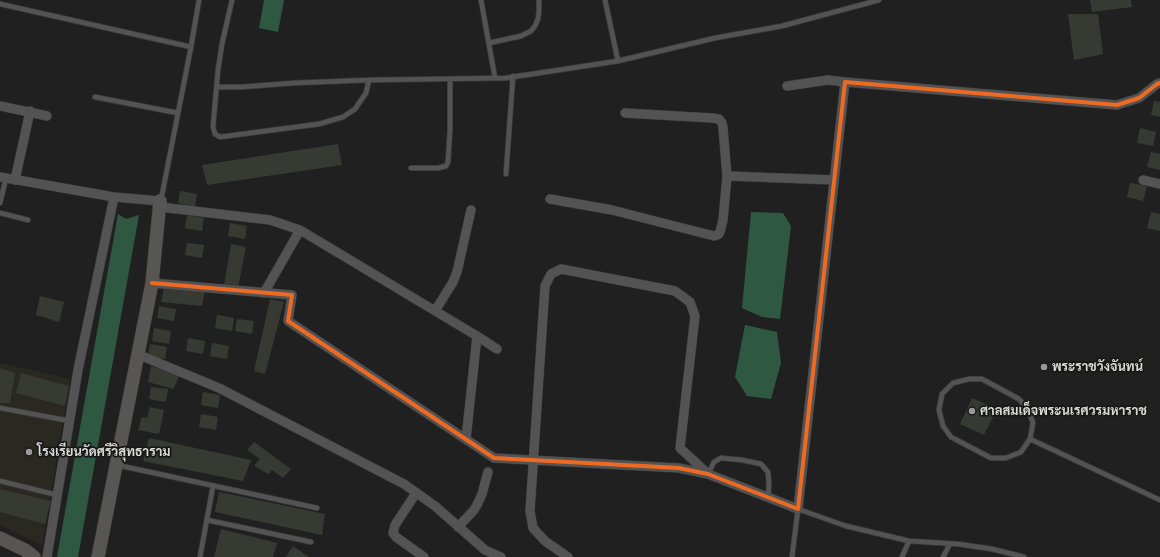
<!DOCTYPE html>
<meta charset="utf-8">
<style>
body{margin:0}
canvas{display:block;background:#202020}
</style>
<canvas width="1160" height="557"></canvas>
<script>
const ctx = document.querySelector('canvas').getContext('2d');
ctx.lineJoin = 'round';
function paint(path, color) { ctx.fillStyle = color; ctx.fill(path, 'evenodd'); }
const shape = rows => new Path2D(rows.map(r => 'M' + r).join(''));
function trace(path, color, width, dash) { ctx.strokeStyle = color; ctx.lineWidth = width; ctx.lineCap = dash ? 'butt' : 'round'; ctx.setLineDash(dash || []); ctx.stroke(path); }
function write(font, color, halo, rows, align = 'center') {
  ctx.font = font + ' Bitter,Sarabun,serif'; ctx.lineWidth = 3.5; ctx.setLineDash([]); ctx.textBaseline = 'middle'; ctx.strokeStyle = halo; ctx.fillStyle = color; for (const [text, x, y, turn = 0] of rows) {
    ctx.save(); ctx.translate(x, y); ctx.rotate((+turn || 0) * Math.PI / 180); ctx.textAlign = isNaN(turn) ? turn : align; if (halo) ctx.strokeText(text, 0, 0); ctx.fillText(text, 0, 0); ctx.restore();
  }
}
const built = shape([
 [0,363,70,379,42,545,0,525]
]);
const water = shape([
 [264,0,284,0,278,32,259,28],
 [751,212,783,213,791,226,780,319,762,317,742,308],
 [118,214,126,219,139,215,78,557,57,557],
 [745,325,777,332,781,363,771,399,747,396,735,377]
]);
const building = shape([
 [1090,0,1131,0,1132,7,1092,12],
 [1068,14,1098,14,1103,54,1074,60],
 [1154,101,1160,102,1160,117,1151,115],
 [1140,128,1156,132,1153,146,1137,143],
 [338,144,342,165,207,185,202,165],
 [1151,152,1160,154,1160,170,1147,167],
 [1130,183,1147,186,1143,201,1127,197],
 [180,191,197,194,195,207,178,203],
 [1151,212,1160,214,1160,231,1147,228],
 [187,215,204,218,202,231,185,228],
 [230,223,247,226,245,239,228,236],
 [187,243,204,245,202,258,185,255],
 [231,244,246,247,238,287,224,285],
 [164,288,205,291,202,306,161,302],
 [40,296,64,302,59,322,36,315],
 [270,299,284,302,265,374,254,371],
 [159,306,176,309,174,321,157,318],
 [217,315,234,318,232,331,215,328],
 [237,319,254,321,252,334,235,331],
 [154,328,171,331,169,344,152,341],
 [188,338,205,341,203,354,186,351],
 [212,343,229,346,227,359,210,356],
 [150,344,167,347,165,359,148,356],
 [151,366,180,375,173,389,148,382],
 [0,368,15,373,10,403,0,403],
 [21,373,69,386,65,406,16,393],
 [151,387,168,389,166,402,149,399],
 [203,392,220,395,218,408,201,405],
 [972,398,997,409,984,435,960,424],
 [150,407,164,410,159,434,138,430,142,417,147,418],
 [201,414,218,417,216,430,199,427],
 [149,438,251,460,243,481,143,461],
 [254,442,291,469,283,478,272,470,268,474,254,466,260,459,247,450],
 [0,489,51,501,45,524,0,512],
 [219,492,325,514,322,535,215,512],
 [221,529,277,543,273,557,214,557],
 [293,546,309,557,286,557]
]);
const lane = shape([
 [232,0,222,44,218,70,213,127,215,134,220,137,319,124,343,117,355,109,366,93,369,80],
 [481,0,495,78],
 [0,4,191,47],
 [489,43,521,36,531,31,535,26,538,19,539,11,539,0],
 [618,61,715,38,782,26,879,0],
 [217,87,241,87,294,83,369,80,506,78,618,61,605,0],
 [95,97,178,113],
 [411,168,438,168,446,166,448,162,450,130,450,79],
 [506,174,513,76],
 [161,200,191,47,199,0],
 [0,203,6,178],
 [0,213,28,220],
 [969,379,982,379,1019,399,1028,409,1033,423,1030,439,1021,452,1006,458,991,458,951,437,943,426,939,410,942,394,953,383,969,379],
 [0,408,70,421],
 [1030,439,1160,500],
 [117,465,317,508],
 [708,474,714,462,721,458,742,460,761,464,768,472,769,484,768,498],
 [0,481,57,495],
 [207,520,311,542],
 [200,557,213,486],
 [792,557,798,509,846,526,909,541,958,544,992,549,1024,557],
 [902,557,909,541],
 [943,557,950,544]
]);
const street = shape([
 [787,86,828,80,845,82],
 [0,106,47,116],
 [625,113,712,118,719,119,722,123,723,128,727,176],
 [0,177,114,197,160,201],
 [15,180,30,111],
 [1143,180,1160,184],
 [550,199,612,210,714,236,719,234,720,232,723,220,727,176,834,180],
 [160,207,270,220,300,230,477,336,497,349],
 [152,283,292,295,288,321,494,458,679,468,708,474,798,509,845,82,1117,105,1139,98,1157,84,1160,83],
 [264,293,300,230],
 [435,311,453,282,457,272,471,210],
 [137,354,219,388,404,484,435,506,485,550,501,557],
 [466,439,477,336],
 [416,493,395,525,393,533,396,537,424,557],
 [458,527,474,510,478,503,482,494,488,472],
 [47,557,78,370,114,197],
 [568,557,545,541,533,528,530,511,545,286,551,274,561,269,675,291,690,302,695,316,680,448,707,473]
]);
const secondary = shape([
 [0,538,25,550,34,557],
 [98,557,152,283,160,201]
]);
const cycleway = shape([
 [152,283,292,295,288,321,494,458,679,468,708,474,798,509,845,82,1117,105,1139,98,1157,84,1160,83]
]);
const markers = [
 [1044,367,4,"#989898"],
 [972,411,4,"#989898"],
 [29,452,4,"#989898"]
];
const poiNames = [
 ["พระราชวังจันทน์",1052,367],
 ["ศาลสมเด็จพระนเรศวรมหาราช",980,411],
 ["โรงเรียนวัดศรีวิสุทธาราม",37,452]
];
paint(built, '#292922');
paint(water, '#2f5842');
paint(building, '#363a33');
trace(lane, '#3b3b3b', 6);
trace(street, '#3b3b3b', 10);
trace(secondary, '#3b3b3b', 14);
trace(lane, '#535353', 4.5);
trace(street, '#535353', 9);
trace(secondary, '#575653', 13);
trace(cycleway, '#ed6a23', 4);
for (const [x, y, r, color] of markers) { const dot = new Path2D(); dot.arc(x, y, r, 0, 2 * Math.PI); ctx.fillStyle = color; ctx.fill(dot); trace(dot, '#181816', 1.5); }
write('bold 13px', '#d9d9d8', '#181816', poiNames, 'left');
</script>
